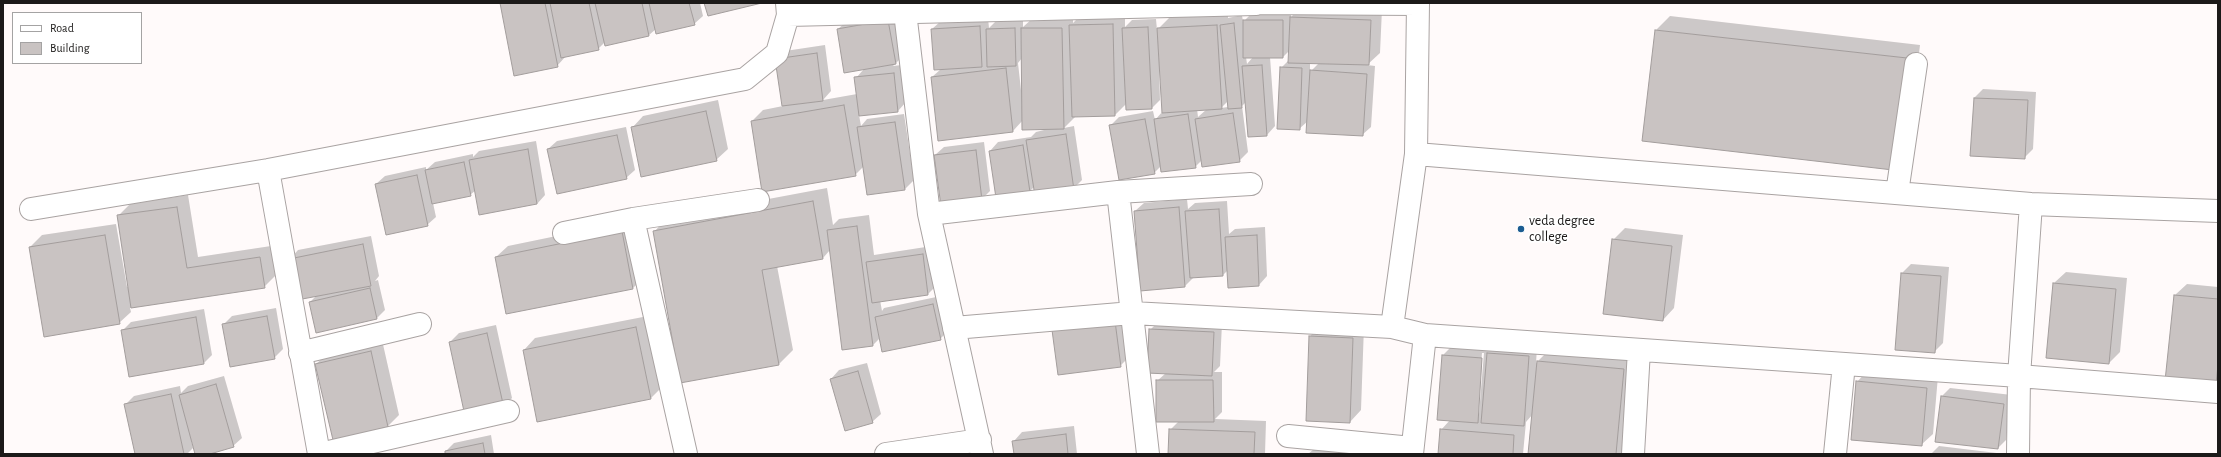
<!DOCTYPE html>
<style>
body{margin:0}
#map{position:relative;width:2221px;height:457px;overflow:hidden;background:#fffafa;font-family:"Alegreya Sans",sans-serif}
canvas{display:block}
.frame{position:absolute;inset:0;border:4px solid #1c1a19;pointer-events:none}
.legend{position:absolute;left:12px;top:12px;width:130px;height:52px;box-sizing:border-box;background:#fff;border:1px solid #a4a3a3;margin:0;padding:5px 7px;list-style:none;font-size:12px;color:#1c1a19}
.legend li{display:flex;align-items:center;gap:8px;height:20px}
.legend b{width:20px;border:1px solid #a4a3a3}
</style>
<div id="map">
<canvas width="2221" height="457"></canvas>
<div class="frame"></div>
<ul class="legend">
<li><b style="height:5px;background:#fff"></b>Road</li>
<li><b style="height:11px;background:#c9c3c2"></b>Building</li>
</ul>
</div>
<script>
const ctx = document.querySelector('canvas').getContext('2d');
ctx.lineJoin = 'round';
function paint(path, color) { ctx.fillStyle = color; ctx.fill(path, 'evenodd'); }
const shape = rows => new Path2D(rows.map(r => 'M' + r).join(''));
function trace(path, color, width, dash) { ctx.strokeStyle = color; ctx.lineWidth = width; ctx.lineCap = dash ? 'butt' : 'round'; ctx.setLineDash(dash || []); ctx.stroke(path); }
function write(font, color, halo, rows, align = 'center') {
  ctx.font = font + ' "Alegreya Sans",sans-serif'; ctx.lineWidth = 3.5; ctx.setLineDash([]); ctx.textBaseline = 'middle'; ctx.strokeStyle = halo; ctx.fillStyle = color; for (const [text, x, y, turn = 0] of rows) {
    ctx.save(); ctx.translate(x, y); ctx.rotate((+turn || 0) * Math.PI / 180); ctx.textAlign = isNaN(turn) ? turn : align; if (halo) ctx.strokeText(text, 0, 0); ctx.fillText(text, 0, 0); ctx.restore();
  }
}
const shadow = shape([
 [501,3,700,3,703,16,694,24,656,29,649,35,606,45,605,42,598,49,566,56,557,66],
 [1302,6,1382,9,1380,53,1367,65,1375,66,1371,127,1362,135,1308,121,1299,129,1281,68,1289,60,1289,51,1283,57,1270,57,1275,126,1267,135,1249,136,1246,102,1242,106,1248,152,1239,161,1202,160,1195,167,1161,166,1154,173,1110,126,1119,117,1153,111,1155,120,1163,111,1161,71,1159,71,1160,100,1152,108,1127,103,1115,115,1076,116,1064,128,1074,126,1082,180,1073,189,1034,187,1030,191,990,151,998,142,1031,137,1036,132,1052,128,1023,120,1013,131,939,140,932,77,941,69,932,29,941,21,988,18,989,28,996,21,1023,20,1023,27,1034,17,1073,17,1073,23,1082,14,1125,12,1125,27,1132,20,1156,19,1157,30,1170,17,1228,14,1228,18,1242,15,1243,22,1253,12,1291,12,1291,17],
 [1246,57,1253,57,1247,64],
 [1022,58,1023,90,1021,90,1018,63],
 [1310,62,1319,63,1310,72],
 [1228,101,1228,107,1221,108],
 [1197,109,1207,109,1198,117],
 [896,12,904,55,893,66,902,65,906,102,898,111,859,115,861,126,867,119,904,114,914,180,905,189,868,194,864,166,855,175,752,121,763,110,783,106,776,59,785,51,825,45,831,91,823,100,857,94,856,78,864,69,838,29,847,21],
 [1670,16,1920,45,1907,155,1656,30],
 [1983,89,2036,92,2033,149,2024,158,1971,155,1974,98],
 [718,100,728,149,716,160,632,128,643,116],
 [626,127,635,170,626,178,548,149,557,141],
 [536,141,545,195,537,204,476,190,470,195,433,203,436,217,427,225,376,184,385,176,426,167,426,170,435,162,473,154,473,157,479,151],
 [984,142,990,191,982,199,935,155,944,147],
 [827,188,833,225,839,219,869,215,874,255,932,246,937,285,928,294,880,300,882,311,884,308,941,296,949,330,940,339,880,338,873,345,843,349,830,250,823,258,777,266,793,350,779,364,681,382,654,232,667,218],
 [188,195,198,257,271,246,276,275,264,287,130,308,131,312,119,323,30,247,42,235,116,224,127,287,129,287,118,216,130,204],
 [1187,199,1188,209,1195,203,1227,201,1229,234,1235,229,1265,227,1267,276,1259,285,1228,270,1223,275,1194,277,1185,286,1141,290,1135,211,1144,203],
 [634,220,645,276,633,288,507,313,496,257,508,246],
 [1625,228,1683,235,1674,308,1663,320,1613,240],
 [371,236,379,276,375,281,378,280,385,310,377,318,310,302,317,295,290,259,298,250],
 [1911,264,1949,267,1943,343,1934,352,1896,349,1902,273],
 [2066,272,2127,278,2120,352,2109,363,2054,283],
 [2187,284,2218,287,2218,382,2166,380,2175,295],
 [276,308,283,349,274,358,223,325,232,316],
 [204,309,212,355,204,363,122,331,131,322],
 [1123,313,1129,357,1120,366,1059,374],
 [648,316,662,387,651,398,524,350,535,338],
 [1159,321,1222,323,1220,366,1214,372,1222,372,1222,412,1215,419,1266,421,1265,454,1169,454,1170,430,1179,421,1157,381,1166,373,1150,330],
 [496,325,512,398,503,407,450,342,459,333],
 [1322,325,1364,326,1361,410,1350,422,1310,336],
 [382,340,399,415,388,426,316,364,328,353],
 [1497,345,1537,348,1536,363,1551,348,1637,355,1628,454,1529,454,1532,415,1526,422,1523,454,1439,454,1441,430,1450,420,1438,419,1443,355,1452,346,1491,349,1490,351],
 [1482,353,1484,353,1479,414,1477,414],
 [867,363,881,414,872,422,831,379,839,370],
 [1868,370,1938,376,1933,434,1921,445,1857,382],
 [224,376,242,438,233,446,206,454,196,454,192,440,191,440,193,448,187,454,136,454,126,404,134,396,180,386,181,393,188,386],
 [1950,388,2012,395,2006,440,1998,448,1942,396],
 [1074,426,1077,454,1015,454,1014,441,1022,432],
 [491,435,494,454,446,454,446,451,454,443],
 [1939,446,2005,454,1931,454],
 [1314,449,1347,451,1347,454,1308,454]
]);
const building = shape([
 [500,3,545,3,558,67,514,76,500,3],
 [550,3,589,3,599,50,561,58,550,3],
 [595,3,642,3,649,36,605,46,595,3],
 [649,3,689,3,695,25,656,34,649,3],
 [704,3,762,3,708,16,704,3],
 [1290,17,1371,20,1369,65,1288,63,1290,17],
 [888,20,896,64,844,73,837,29,888,20],
 [1243,20,1283,20,1283,58,1243,58,1243,20],
 [1234,23,1242,108,1228,109,1220,25,1234,23],
 [1113,24,1115,116,1072,117,1069,25,1113,24],
 [1217,25,1222,109,1162,113,1157,28,1217,25],
 [980,26,982,67,934,70,931,29,980,26],
 [1148,27,1152,109,1126,110,1122,28,1148,27],
 [1015,28,1016,66,987,67,986,29,1015,28],
 [1021,28,1062,28,1064,129,1022,130,1021,28],
 [1655,30,1907,58,1893,170,1642,141,1655,30],
 [817,53,823,101,782,106,775,59,817,53],
 [1262,65,1267,136,1248,137,1242,66,1262,65],
 [1280,67,1302,68,1300,130,1277,129,1280,67],
 [1006,68,1013,132,938,141,931,77,1006,68],
 [1310,70,1367,74,1363,136,1306,133,1310,70],
 [894,73,898,112,859,116,854,77,894,73],
 [1974,98,2028,100,2025,159,1970,156,1974,98],
 [844,105,856,176,762,192,751,121,844,105],
 [706,111,717,161,641,177,631,127,706,111],
 [1233,113,1240,162,1202,167,1195,119,1233,113],
 [1188,114,1196,168,1161,172,1154,119,1188,114],
 [1145,119,1155,174,1119,180,1109,125,1145,119],
 [895,122,905,190,867,195,857,127,895,122],
 [1066,134,1074,190,1035,196,1026,140,1066,134],
 [617,135,627,179,557,194,547,149,617,135],
 [1023,145,1030,192,996,198,989,151,1023,145],
 [528,149,537,204,479,215,469,160,528,149],
 [976,150,982,200,941,206,934,155,976,150],
 [464,162,471,196,432,204,425,170,464,162],
 [417,175,428,226,386,235,375,184,417,175],
 [813,201,823,259,762,270,779,365,680,383,653,231,813,201],
 [177,207,187,268,260,257,265,288,131,308,117,215,177,207],
 [1179,207,1185,287,1140,291,1134,211,1179,207],
 [1219,209,1223,276,1190,278,1185,211,1219,209],
 [857,226,873,346,842,350,827,230,857,226],
 [622,231,633,289,506,314,495,257,622,231],
 [105,235,120,324,44,337,29,247,105,235],
 [1257,235,1259,286,1228,288,1225,237,1257,235],
 [1612,239,1672,246,1663,321,1603,314,1612,239],
 [363,244,371,286,297,300,289,259,363,244],
 [923,254,928,295,872,303,866,262,923,254],
 [1901,273,1941,276,1935,353,1895,350,1901,273],
 [2053,283,2116,289,2109,364,2046,358,2053,283],
 [370,288,377,319,316,333,309,302,370,288],
 [2174,295,2218,299,2218,364,2216,386,2165,381,2174,295],
 [933,304,941,340,882,352,875,317,933,304],
 [267,316,275,359,230,367,222,324,267,316],
 [196,317,204,364,129,377,121,330,196,317],
 [1115,321,1121,367,1058,375,1052,330,1115,321],
 [636,327,651,399,537,422,523,350,636,327],
 [1149,329,1214,332,1212,376,1147,373,1149,329],
 [487,333,504,408,465,416,449,342,487,333],
 [1309,336,1353,338,1350,423,1306,421,1309,336],
 [371,351,388,427,333,440,315,364,371,351],
 [1487,353,1529,356,1524,426,1481,423,1487,353],
 [1442,355,1482,358,1478,423,1437,420,1442,355],
 [1537,361,1624,369,1616,454,1528,454,1537,361],
 [858,371,873,423,845,431,830,379,858,371],
 [1156,380,1213,380,1214,422,1156,422,1156,380],
 [1856,381,1927,388,1922,446,1851,440,1856,381],
 [216,384,234,447,210,454,195,454,179,395,216,384],
 [171,394,184,454,135,454,124,404,171,394],
 [1941,396,2004,404,1998,449,1935,442,1941,396],
 [1169,429,1255,432,1254,454,1168,454,1169,429],
 [1440,429,1514,435,1513,454,1438,454,1440,429],
 [1066,434,1068,454,1014,454,1012,441,1066,434],
 [483,443,485,454,445,454,445,451,483,443]
]);
const street = shape([
 [1256,3,1418,4],
 [905,12,929,214,982,454],
 [788,15,1256,4],
 [1416,154,2031,204,2218,211],
 [268,170,319,454],
 [1118,192,1251,184],
 [1897,193,1916,64],
 [31,209,268,170,745,79,777,53,788,15,787,3],
 [929,214,1118,192,1148,454],
 [633,219,686,454],
 [564,233,633,219,758,200],
 [1392,327,1416,154,1418,3],
 [954,328,1132,313,1392,327,1425,335,2019,376,2218,392],
 [300,353,420,324],
 [1288,436,1412,448],
 [320,454,508,411],
 [886,454,980,440],
 [1412,454,1425,335],
 [1633,454,1639,350],
 [1835,454,1844,364],
 [2018,454,2019,376,2031,204]
]);
const markers = [
 [1521,229,4,"#1b5c91"]
];
const poiNames = [
 ["veda degree",1529,221],
 ["college",1529,237]
];
paint(shadow, '#0003');
paint(building, '#c9c3c2');
trace(building, '#a39d9c', 1);
trace(street, '#a9a3a2', 24);
trace(street, '#fff', 22);
for (const [x, y, r, color] of markers) { const dot = new Path2D(); dot.arc(x, y, r, 0, 2 * Math.PI); ctx.fillStyle = color; ctx.fill(dot); trace(dot, '#fff', 1.5); }
write('14px', '#1c1a19', '#fff', poiNames, 'left');
</script>
